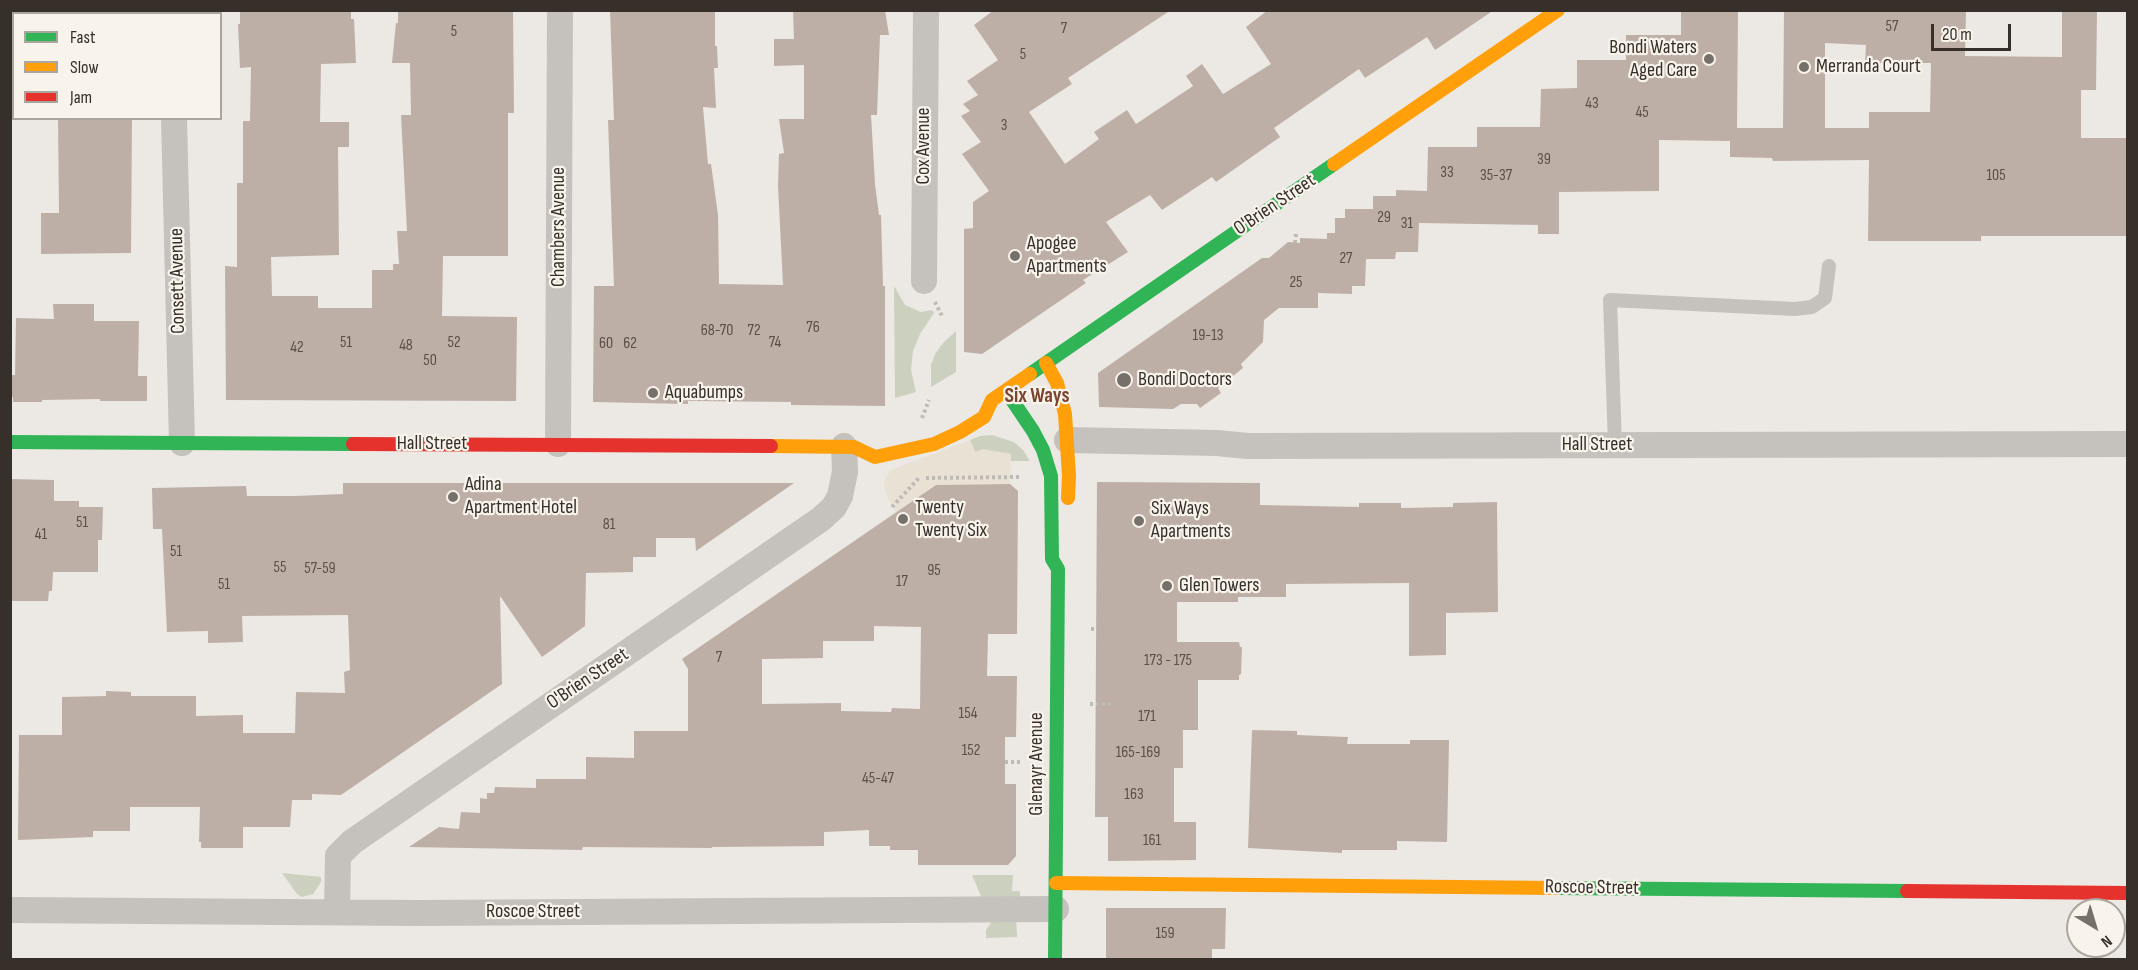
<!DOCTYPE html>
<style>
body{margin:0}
#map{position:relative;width:2138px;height:970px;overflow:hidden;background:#ece8e3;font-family:"Sofia Sans Condensed",sans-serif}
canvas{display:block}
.frame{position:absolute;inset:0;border:12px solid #362f2a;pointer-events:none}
.legend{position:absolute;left:12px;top:12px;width:210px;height:108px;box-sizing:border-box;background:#f8f3eb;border:2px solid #aaa59e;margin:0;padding:8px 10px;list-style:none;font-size:18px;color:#362f2a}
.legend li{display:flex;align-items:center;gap:12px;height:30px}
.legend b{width:30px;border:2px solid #aaa59e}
.north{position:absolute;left:2066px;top:898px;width:60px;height:60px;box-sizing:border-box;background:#f8f3eb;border:2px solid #aaa59e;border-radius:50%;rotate:142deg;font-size:16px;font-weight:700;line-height:24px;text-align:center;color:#362f2a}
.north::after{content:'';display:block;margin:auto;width:21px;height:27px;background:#76706b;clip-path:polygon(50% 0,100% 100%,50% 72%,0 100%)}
.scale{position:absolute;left:1931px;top:24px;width:80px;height:27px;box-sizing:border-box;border:3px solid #362f2a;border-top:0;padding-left:8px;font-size:18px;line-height:21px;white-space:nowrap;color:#362f2a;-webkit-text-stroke:4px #f8f3eb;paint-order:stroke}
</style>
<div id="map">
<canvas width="2138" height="970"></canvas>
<div class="frame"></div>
<ul class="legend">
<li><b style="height:8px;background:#30b455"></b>Fast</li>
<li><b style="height:8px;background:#ff9f0a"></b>Slow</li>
<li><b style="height:8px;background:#e5322d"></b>Jam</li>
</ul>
<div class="north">N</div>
<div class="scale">20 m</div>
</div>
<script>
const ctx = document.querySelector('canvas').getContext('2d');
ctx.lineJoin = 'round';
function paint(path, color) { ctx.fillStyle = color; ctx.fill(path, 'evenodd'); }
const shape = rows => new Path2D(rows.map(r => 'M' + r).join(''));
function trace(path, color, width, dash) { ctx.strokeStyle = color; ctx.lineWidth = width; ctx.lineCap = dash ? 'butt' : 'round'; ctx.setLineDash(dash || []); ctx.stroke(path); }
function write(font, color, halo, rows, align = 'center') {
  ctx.font = font + ' "Sofia Sans Condensed",sans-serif'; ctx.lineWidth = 4.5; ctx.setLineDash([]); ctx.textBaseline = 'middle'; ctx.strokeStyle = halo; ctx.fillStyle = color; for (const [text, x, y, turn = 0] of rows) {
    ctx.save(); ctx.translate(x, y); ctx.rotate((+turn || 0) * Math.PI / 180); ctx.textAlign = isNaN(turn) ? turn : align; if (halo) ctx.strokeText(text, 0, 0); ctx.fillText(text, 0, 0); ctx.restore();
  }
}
const green = shape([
 [894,286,905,305,921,312,932,310,934,313,920,334,913,351,911,370,916,392,895,398],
 [956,331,956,372,931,387,931,365,935,354,943,343],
 [992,435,1014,442,1023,450,1030,461,1011,461,1011,454,975,452,970,440,980,436],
 [282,873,321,877,321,882,313,894,302,897,297,894],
 [972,875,1013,875,1012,891,1020,891,1020,902,985,900,981,896],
 [1016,916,1017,937,986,938,986,930,992,921]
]);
const plaza = shape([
 [970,440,975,452,983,449,1011,454,1010,484,935,485,926,491,925,500,913,500,896,512,889,501,884,488,885,479,891,470]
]);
const building = shape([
 [240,10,351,10,351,19,354,19,356,63,321,64,320,122,349,122,349,147,338,147,339,255,271,257,272,296,318,296,318,308,372,308,372,270,393,270,393,264,399,264,397,231,407,231,401,115,411,115,410,63,392,63,396,23,398,23,398,10,513,10,514,113,508,113,508,256,443,256,442,316,517,317,516,401,226,400,225,266,237,267,237,183,243,183,243,121,250,121,251,67,240,68,238,24,240,24],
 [610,10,715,10,715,46,717,46,718,68,714,68,716,108,703,107,708,164,711,164,718,215,719,284,783,285,778,186,779,154,784,153,779,119,804,119,804,65,774,66,774,39,794,39,793,10,885,10,889,35,880,35,877,115,871,115,875,184,879,215,881,215,883,286,885,286,885,406,791,405,791,402,688,401,688,404,593,402,594,286,614,286,608,120,614,120],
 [994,10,1171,10,1068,78,1072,84,1029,112,1065,164,1099,139,1094,132,1127,110,1136,124,1193,86,1186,76,1202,64,1223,94,1271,64,1246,27,1268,10,1494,10,1435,50,1427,37,1365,78,1359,69,1274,128,1280,137,1216,182,1212,177,1162,210,1150,195,1106,222,1128,252,1083,280,1086,283,982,354,964,352,964,229,973,228,973,202,989,191,962,154,981,142,961,116,970,111,963,104,978,95,967,81,998,60,974,25],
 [1681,10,1738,10,1737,128,1783,128,1784,10,1966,10,1965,56,2062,57,2062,10,2097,10,2096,90,2081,90,2081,138,2127,138,2127,236,1981,236,1981,241,1868,241,1869,160,1773,161,1772,158,1730,157,1730,141,1659,140,1659,191,1559,192,1559,234,1538,234,1538,225,1419,223,1418,252,1396,252,1395,259,1366,259,1365,286,1352,286,1352,294,1318,293,1318,308,1279,308,1264,320,1263,342,1241,364,1243,368,1218,388,1221,393,1200,408,1197,404,1181,404,1173,409,1099,407,1098,373,1262,258,1269,258,1288,242,1300,243,1300,238,1327,239,1327,233,1335,233,1335,218,1345,218,1345,209,1373,209,1373,196,1396,196,1396,190,1427,191,1428,147,1477,147,1477,127,1540,127,1541,89,1577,88,1577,60,1626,60,1626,35,1681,35],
 [1825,43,1866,45,1865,63,1931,63,1930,112,1869,112,1869,128,1825,128],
 [58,118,132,118,131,253,41,254,41,213,59,213],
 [53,304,94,304,94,321,139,321,138,376,147,376,147,401,100,401,100,399,42,400,42,402,13,402,13,397,10,397,10,375,15,375,16,318,54,319],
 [10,479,54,480,54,501,79,501,79,507,103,507,102,540,98,540,98,572,53,572,52,591,49,591,48,601,10,601],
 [1097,482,1260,483,1260,505,1359,507,1359,503,1401,503,1401,508,1453,507,1453,503,1497,502,1498,612,1446,613,1446,655,1409,656,1409,583,1286,584,1286,597,1238,597,1238,602,1177,602,1177,642,1239,642,1240,647,1242,647,1241,674,1239,675,1239,680,1198,680,1198,730,1183,730,1183,768,1174,768,1174,822,1196,822,1196,860,1108,861,1108,817,1095,817],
 [343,483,794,483,696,551,695,538,656,538,656,557,633,557,633,572,586,573,585,626,542,657,500,596,502,684,341,795,312,794,312,800,292,800,290,827,243,827,243,848,201,848,201,842,199,842,200,807,130,807,130,831,93,831,93,837,18,840,19,735,62,735,62,697,106,696,106,691,131,692,131,696,196,696,196,716,243,715,243,733,295,733,296,692,345,693,344,672,350,670,348,615,242,616,243,642,208,643,208,631,167,632,162,529,153,529,152,488,246,486,247,496,295,496,343,494],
 [1010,484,1018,491,1017,634,988,634,987,676,1017,676,1016,737,1005,737,1005,784,1016,784,1016,856,1008,865,918,865,918,850,890,850,890,846,869,846,869,830,824,832,824,846,712,847,712,848,583,847,582,850,409,847,439,827,459,829,461,812,480,813,480,798,487,799,487,793,494,793,495,787,536,788,536,779,586,779,586,757,634,758,634,731,688,731,688,669,682,659,936,485],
 [874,626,921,627,920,709,892,708,891,712,841,711,841,703,762,704,762,659,823,658,823,641,874,641],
 [1252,730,1297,731,1297,735,1348,737,1347,744,1410,744,1410,740,1449,740,1447,842,1397,841,1397,850,1342,850,1342,853,1248,848],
 [1106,908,1226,908,1225,949,1212,949,1212,960,1106,960]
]);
const path = shape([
 [1295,243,1296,233],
 [935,302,943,318],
 [922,418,929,400],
 [926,478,1021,477],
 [892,507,919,478],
 [1091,629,1095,629],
 [1090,704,1114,704],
 [1005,762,1023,762]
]);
const lane = shape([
 [1615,445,1610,300,1795,309,1812,307,1825,298,1829,266]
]);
const street = shape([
 [171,10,171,14],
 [174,118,182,443],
 [924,281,926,10],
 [1067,440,1217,443,1248,446,2128,444],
 [558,444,560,10],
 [10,910,418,913,1056,909],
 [337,912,338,856,352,842,821,519,834,507,840,496,845,472,844,446]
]);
const fast = shape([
 [1030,374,1334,164],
 [1006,391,1033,431,1043,450,1051,476,1052,559,1058,569,1055,960],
 [10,442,353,444],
 [1557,888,1907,891]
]);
const slow = shape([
 [1334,164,1558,10],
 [1046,363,1057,383,1065,414,1069,476,1068,498],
 [771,446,854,447,875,457,934,444,960,432,984,417,992,400,1030,374],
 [1056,883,1557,888]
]);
const jam = shape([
 [353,444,771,446],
 [1907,891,2128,893]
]);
const markers = [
 [1709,59,6,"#76706b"],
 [1804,67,6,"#76706b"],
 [1015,256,6,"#76706b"],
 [1124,380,8,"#76706b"],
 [653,393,6,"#76706b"],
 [453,497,6,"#76706b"],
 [903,519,6,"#76706b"],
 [1139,521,6,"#76706b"],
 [1167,586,6,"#76706b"]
];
const numberNames = [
 ["57",1892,27],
 ["7",1064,29],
 ["5",454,32],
 ["5",1023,55],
 ["43",1592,104],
 ["45",1642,113],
 ["3",1004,126],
 ["39",1544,160],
 ["33",1447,173],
 ["35-37",1496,176],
 ["105",1996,176],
 ["29",1384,218],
 ["31",1407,224],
 ["27",1346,259],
 ["25",1296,283],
 ["76",813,328],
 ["68-70",717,331],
 ["72",754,331],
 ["19-13",1208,336],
 ["51",346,343],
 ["52",454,343],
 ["74",775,343],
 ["60",606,344],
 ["62",630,344],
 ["48",406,346],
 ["42",297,348],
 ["50",430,361],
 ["51",82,523],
 ["81",609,525],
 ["41",41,535],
 ["51",176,552],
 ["55",280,568],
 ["57-59",320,569],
 ["95",934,571],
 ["17",902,582],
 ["51",224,585],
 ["7",719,658],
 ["173 - 175",1168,661],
 ["154",968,714],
 ["171",1147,717],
 ["152",971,751],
 ["165-169",1138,753],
 ["45-47",878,779],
 ["163",1134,795],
 ["161",1152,841],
 ["159",1165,934]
];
const poiNames = [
 ["Bondi Waters",1697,48,"right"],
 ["Aged Care",1697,71,"right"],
 ["Merranda Court",1816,67],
 ["Apogee",1027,244],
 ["Apartments",1027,267],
 ["Bondi Doctors",1138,380],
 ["Aquabumps",665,393],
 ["Adina",465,485],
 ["Apartment Hotel",465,508],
 ["Twenty",915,508],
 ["Twenty Six",915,531],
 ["Six Ways",1151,509],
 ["Apartments",1151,532],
 ["Glen Towers",1179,586]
];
const streetNames = [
 ["Cox Avenue",924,146,-90],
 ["O'Brien Street",1275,205,-34],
 ["Chambers Avenue",559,227,-90],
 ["Consett Avenue",178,281,-91],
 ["Hall Street",432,444],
 ["Hall Street",1597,445],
 ["O'Brien Street",588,679,-34],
 ["Glenayr Avenue",1037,764,-90],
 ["Roscoe Street",1592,888,1],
 ["Roscoe Street",533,912]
];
const neighbourhoodNames = [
 ["Six Ways",1037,397]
];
paint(green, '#ccd1bf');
paint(plaza, '#e9e1d4');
paint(building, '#beafa6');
trace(path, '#bebab5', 4, [3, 3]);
trace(lane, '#c5c1bc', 14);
trace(street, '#c5c1bc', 26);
trace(fast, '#30b455', 14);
trace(slow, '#ff9f0a', 14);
trace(jam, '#e5322d', 14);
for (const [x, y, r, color] of markers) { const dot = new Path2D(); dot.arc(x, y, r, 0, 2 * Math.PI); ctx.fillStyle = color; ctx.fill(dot); trace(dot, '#f8f3eb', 2); }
write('16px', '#584f49', null, numberNames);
write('20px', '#362f2a', '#f8f3eb', poiNames, 'left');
write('20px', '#362f2a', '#f8f3eb', streetNames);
write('bold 21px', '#7c442c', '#f8f3eb', neighbourhoodNames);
</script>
